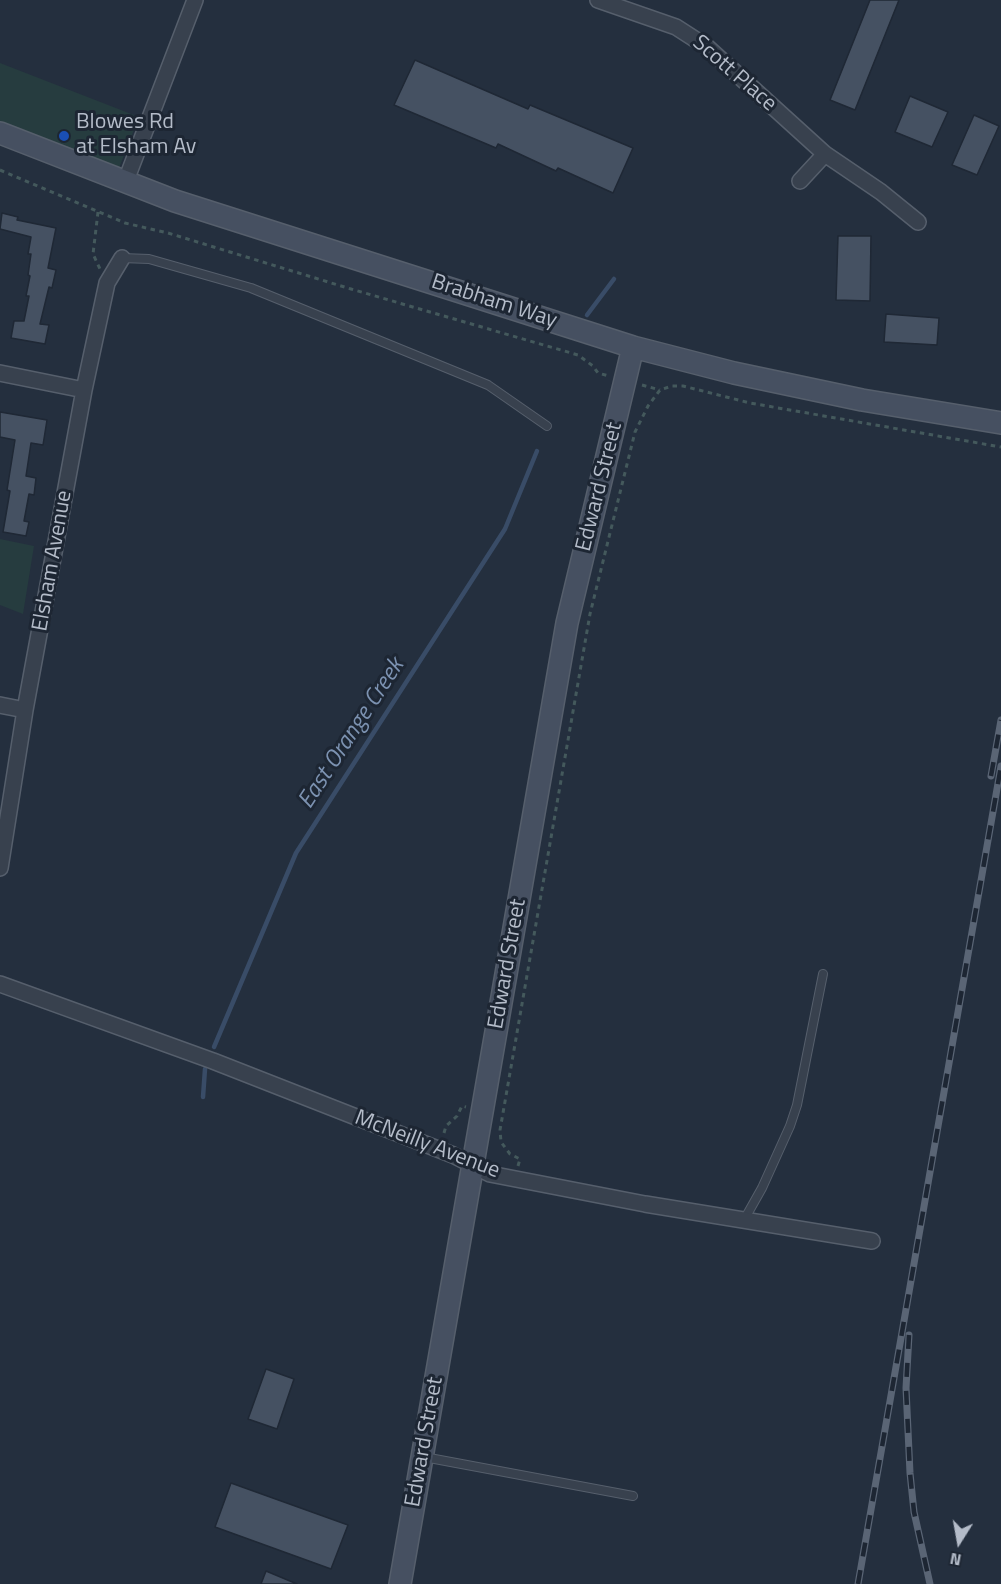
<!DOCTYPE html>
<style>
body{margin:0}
#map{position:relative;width:1001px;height:1584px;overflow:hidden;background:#242f3e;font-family:"Titillium Web",sans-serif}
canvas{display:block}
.north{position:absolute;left:929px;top:1512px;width:60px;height:60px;-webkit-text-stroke:4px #1d2633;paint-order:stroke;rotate:191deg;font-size:16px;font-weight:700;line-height:24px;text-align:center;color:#b4bcc9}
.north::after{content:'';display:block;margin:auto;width:21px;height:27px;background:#b4bcc9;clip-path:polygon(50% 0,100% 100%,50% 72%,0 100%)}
</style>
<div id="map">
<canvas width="1001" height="1584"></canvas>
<div class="north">N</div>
</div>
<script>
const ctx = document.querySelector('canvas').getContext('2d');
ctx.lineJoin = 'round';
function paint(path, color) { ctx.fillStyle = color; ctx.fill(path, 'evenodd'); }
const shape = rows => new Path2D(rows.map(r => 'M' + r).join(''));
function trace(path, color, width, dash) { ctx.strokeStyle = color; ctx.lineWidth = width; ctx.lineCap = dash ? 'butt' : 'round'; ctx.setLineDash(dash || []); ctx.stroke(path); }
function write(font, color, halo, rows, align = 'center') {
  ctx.font = font + ' "Titillium Web",sans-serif'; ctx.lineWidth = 6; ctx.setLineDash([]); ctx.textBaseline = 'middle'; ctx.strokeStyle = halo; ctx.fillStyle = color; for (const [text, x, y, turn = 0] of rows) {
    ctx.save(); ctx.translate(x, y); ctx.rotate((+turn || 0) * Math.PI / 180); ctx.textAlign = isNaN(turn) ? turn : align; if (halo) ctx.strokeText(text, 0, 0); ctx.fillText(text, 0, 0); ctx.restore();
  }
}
const green = shape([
 [0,63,139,117,119,168,0,122],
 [0,539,34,546,23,614,0,605]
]);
const stream = shape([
 [587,315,614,279],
 [214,1047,296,853,505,529,537,451],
 [203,1097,205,1069]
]);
const building = shape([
 [870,0,899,0,855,110,830,100,870,0],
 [415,60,528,109,530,105,633,148,613,193,558,168,556,171,498,144,496,148,394,105,415,60],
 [910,96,948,112,932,147,895,132,910,96],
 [974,115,999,126,977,175,952,165,974,115],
 [2,213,18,217,17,220,56,228,48,268,56,270,52,288,49,287,40,324,49,325,45,344,11,338,14,321,24,321,29,296,26,296,30,276,28,275,31,254,28,254,31,237,0,229,2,213],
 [838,236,871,236,870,301,836,300,838,236],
 [886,314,939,318,937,345,884,342,886,314],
 [0,412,47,420,43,445,31,443,26,476,36,478,34,495,29,494,24,521,29,522,26,536,3,532,10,491,7,490,15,440,0,437,0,412],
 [266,1369,294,1379,277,1429,248,1419,266,1369],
 [231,1483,348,1525,331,1569,215,1527,231,1483],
 [266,1571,297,1584,261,1584,266,1571]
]);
const path = shape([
 [0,170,125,223,168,233,351,289,578,355,593,366,598,373,609,376],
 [98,212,93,254,100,269],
 [642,385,660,390],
 [444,1133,446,1126,457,1116,462,1106,466,1107],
 [518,1166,520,1159,510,1154,501,1142,500,1130,503,1113,590,614,635,432,648,406,660,390,672,386,683,386,750,403,1001,447]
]);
const lane = shape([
 [122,258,149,259,251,288,488,385,547,426],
 [744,1220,762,1188,790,1126,797,1105,823,974],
 [424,1457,633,1496]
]);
const street = shape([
 [598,0,676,27,707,47,825,154,881,192,918,222],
 [800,181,825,154],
 [125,183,195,0],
 [0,373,84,390],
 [0,705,25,710],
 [0,868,25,710,84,390,107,283,122,258],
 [0,984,213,1061,453,1155,490,1174,645,1204,872,1241]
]);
const secondary = shape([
 [0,133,175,201,633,347,734,373,862,400,1001,423],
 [400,1584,567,623,633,347]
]);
const rail = shape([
 [991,776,1001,720],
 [909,1335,906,1388,910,1473,914,1512,930,1584],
 [858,1584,1001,766]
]);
const markers = [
 [64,136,6,"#1a4fb4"]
];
const streetNames = [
 ["Scott Place",734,74,41],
 ["Brabham Way",494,302,18],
 ["Edward Street",600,487,-76],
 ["Elsham Avenue",53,561,-80],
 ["Edward Street",508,964,-80],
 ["McNeilly Avenue",427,1145,21],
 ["Edward Street",425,1442,-80]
];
const poiNames = [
 ["Blowes Rd",76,123],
 ["at Elsham Av",76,148]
];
const waterNames = [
 ["East Orange Creek",352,734,-57]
];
paint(green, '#263c3f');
trace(stream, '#394c67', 4.5);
paint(building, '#455162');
trace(building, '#1f2835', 1.5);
trace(lane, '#565f6c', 10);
trace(street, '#565f6c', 18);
trace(secondary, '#565f6c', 24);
trace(path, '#44595c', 3, [4.5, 4.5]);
trace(lane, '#38414e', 8);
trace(street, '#38414e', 15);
trace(secondary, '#465061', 21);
trace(rail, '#5a6575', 7);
trace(rail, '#1d2633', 4.5, [14]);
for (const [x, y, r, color] of markers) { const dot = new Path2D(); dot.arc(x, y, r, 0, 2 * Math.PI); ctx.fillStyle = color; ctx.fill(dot); trace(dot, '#1d2633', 2); }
write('22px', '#b4bcc9', '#1d2633', streetNames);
write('22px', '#b4bcc9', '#1d2633', poiNames, 'left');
write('italic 24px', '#7c92b1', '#1d2633', waterNames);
</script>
